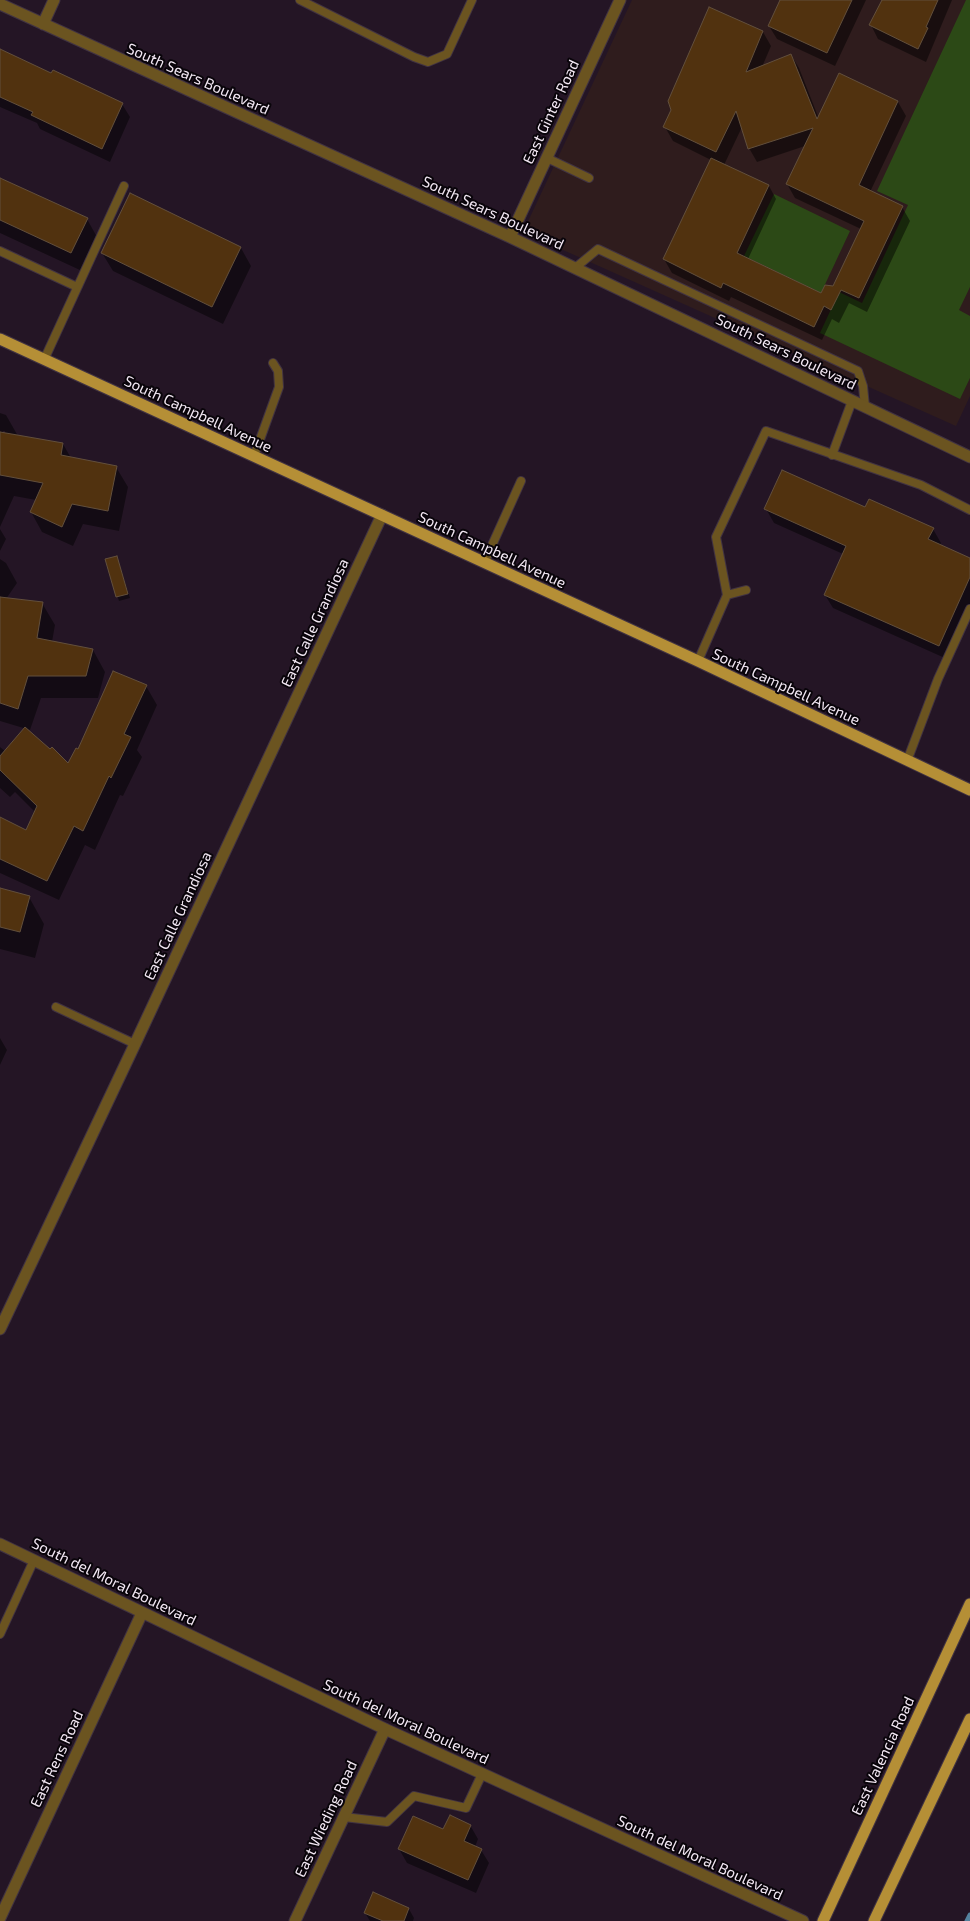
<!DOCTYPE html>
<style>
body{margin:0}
canvas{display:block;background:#241525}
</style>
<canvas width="970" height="1921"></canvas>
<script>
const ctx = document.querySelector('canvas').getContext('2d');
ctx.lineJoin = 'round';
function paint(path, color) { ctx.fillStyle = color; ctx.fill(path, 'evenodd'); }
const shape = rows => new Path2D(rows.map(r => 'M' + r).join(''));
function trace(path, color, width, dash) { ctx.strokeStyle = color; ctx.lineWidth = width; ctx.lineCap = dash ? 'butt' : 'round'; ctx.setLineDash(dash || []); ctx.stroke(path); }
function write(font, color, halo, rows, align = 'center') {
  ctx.font = font + ' "Exo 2",sans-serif'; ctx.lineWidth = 4; ctx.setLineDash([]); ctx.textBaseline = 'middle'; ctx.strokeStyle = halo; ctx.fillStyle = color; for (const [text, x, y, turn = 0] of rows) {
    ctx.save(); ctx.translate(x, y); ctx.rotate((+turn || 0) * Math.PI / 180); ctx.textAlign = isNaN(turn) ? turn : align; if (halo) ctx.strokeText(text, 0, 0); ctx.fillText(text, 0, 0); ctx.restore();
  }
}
const education = shape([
 [632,0,970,0,970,396,956,426,523,232]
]);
const green = shape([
 [966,0,970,0,970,287,959,310,970,316,970,378,960,399,820,333,839,292,862,303,908,205,877,191],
 [774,194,850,231,821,293,744,256]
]);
const shadow = shape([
 [781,0,866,0,835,66,777,39,769,26],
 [883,0,952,0,926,62,878,39,871,25],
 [709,9,763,32,771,46,762,67,791,55,799,68,819,119,839,75,898,102,906,116,870,192,902,207,910,221,867,312,849,303,839,323,832,319,822,340,731,297,729,301,672,273,664,259,711,160,673,141,665,127,673,110],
 [742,127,749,148,757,162,805,146,787,184,795,198,861,229,834,287,822,294,748,259,776,199,769,186,724,165],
 [0,50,122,104,130,117,110,162,40,129,37,123,0,107],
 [0,179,87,219,97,237,82,271,0,233],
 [131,195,241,248,251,266,223,324,113,271,102,253],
 [0,413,6,415,18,436,63,444,71,458,116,467,128,487,119,531,83,524,73,546,42,532,31,512,36,500,14,496,0,527],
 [3,431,5,431,4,438,2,438],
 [766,509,866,509,933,529,941,543,940,545,970,559,970,608,947,659,833,608,825,595,843,554,774,523],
 [0,529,6,539,0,551],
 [117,557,130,598,119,601,106,560],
 [0,559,6,563,17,583,6,599,42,603,55,625,52,642,93,650,105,672,98,698,41,698,30,730,0,721],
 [146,686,157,705,137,750,142,757,123,796,120,795,95,850,85,845,59,900,0,873,0,818,26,831,35,812,15,792,10,797,0,788,0,747,5,751,69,765,78,750],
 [0,889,29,897,44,924,35,958,0,949],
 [0,1038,7,1050,0,1065],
 [470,1825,478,1839,475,1847,481,1850,489,1863,476,1893,407,1863,399,1849,444,1831],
 [374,1893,409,1909,414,1918,413,1921,370,1921,365,1913]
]);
const stream = shape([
 [967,1921,970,1915]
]);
const building = shape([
 [780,0,852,0,827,53,768,26,780,0],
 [882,0,938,0,926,27,928,28,918,49,869,25,882,0],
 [709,7,763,31,746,72,791,54,817,119,839,73,898,101,859,185,903,206,859,298,841,290,831,310,824,306,814,327,723,283,721,288,663,259,711,158,769,185,737,253,821,293,825,285,833,286,864,221,786,184,813,128,748,149,736,111,716,152,663,127,671,110,668,101,709,7],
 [0,49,51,73,53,70,123,103,102,149,31,115,33,112,0,97,0,49],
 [0,178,88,218,71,253,0,220,0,178],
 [130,193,241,247,212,307,101,253,130,193],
 [0,432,63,443,61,455,117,466,108,511,72,504,62,527,30,512,43,483,0,475,0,432],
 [782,470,865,507,869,499,934,528,928,539,970,558,970,577,939,646,824,595,846,546,764,509,782,470],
 [117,556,128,594,116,597,105,559,117,556],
 [0,597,43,602,37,638,93,649,86,676,28,676,18,709,0,703,0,597],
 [113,671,147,685,124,734,131,737,111,778,109,776,83,831,74,826,47,881,0,859,0,817,26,830,37,806,0,770,0,756,25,727,50,749,52,747,68,763,76,748,78,749,113,671],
 [0,888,30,896,20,932,0,927,0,888],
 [450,1815,471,1825,464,1841,482,1849,468,1880,398,1849,413,1816,443,1829,450,1815],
 [373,1892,409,1908,404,1921,383,1921,364,1913,373,1892]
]);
const service = shape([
 [300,0,414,57,428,62,447,54,472,0],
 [547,158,589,178],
 [0,251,75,286],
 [575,268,598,249,858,371,863,386,865,407],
 [44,360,124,186],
 [832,455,852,401],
 [254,456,279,387,278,371,273,363],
 [484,563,521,481],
 [727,595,716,537,766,431,921,485,970,510],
 [698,661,727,595,746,590],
 [907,761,938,679,970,609],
 [56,1007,135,1044],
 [0,1634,34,1560],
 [344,1817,387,1822,414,1796,466,1808,482,1774]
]);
const minor = shape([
 [0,4,510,237,970,457],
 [43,24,54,0],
 [510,237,620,0],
 [0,1329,135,1044,382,515],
 [0,1544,385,1729,803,1921],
 [0,1918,142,1613],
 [295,1921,385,1729]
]);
const primary = shape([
 [0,339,698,661,970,790],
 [823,1921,970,1604],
 [874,1921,970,1719]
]);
const streetNames = [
 ["South Sears Boulevard",198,79,24],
 ["East Ginter Road",551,112,-65],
 ["South Sears Boulevard",493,213,25],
 ["South Sears Boulevard",786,352,26],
 ["South Campbell Avenue",198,414,25],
 ["South Campbell Avenue",492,550,25],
 ["East Calle Grandiosa",315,623,-65],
 ["South Campbell Avenue",786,687,25],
 ["East Calle Grandiosa",178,916,-65],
 ["South del Moral Boulevard",114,1582,26],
 ["South del Moral Boulevard",406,1722,25],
 ["East Valencia Road",883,1756,-65],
 ["East Rens Road",57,1759,-65],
 ["East Wieding Road",326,1819,-65],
 ["South del Moral Boulevard",700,1858,25]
];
paint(education, '#2f1c1d');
paint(green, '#2c4916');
paint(shadow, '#0007');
trace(stream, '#54829e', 5);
paint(building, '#51320f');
trace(building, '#624f3c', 1);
trace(service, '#413342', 10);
trace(minor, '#413342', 13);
trace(primary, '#413342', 13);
trace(service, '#6b5420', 8);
trace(minor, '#6b5420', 11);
trace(primary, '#b58f36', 11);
write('15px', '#f3e8f4', '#09040a', streetNames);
</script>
